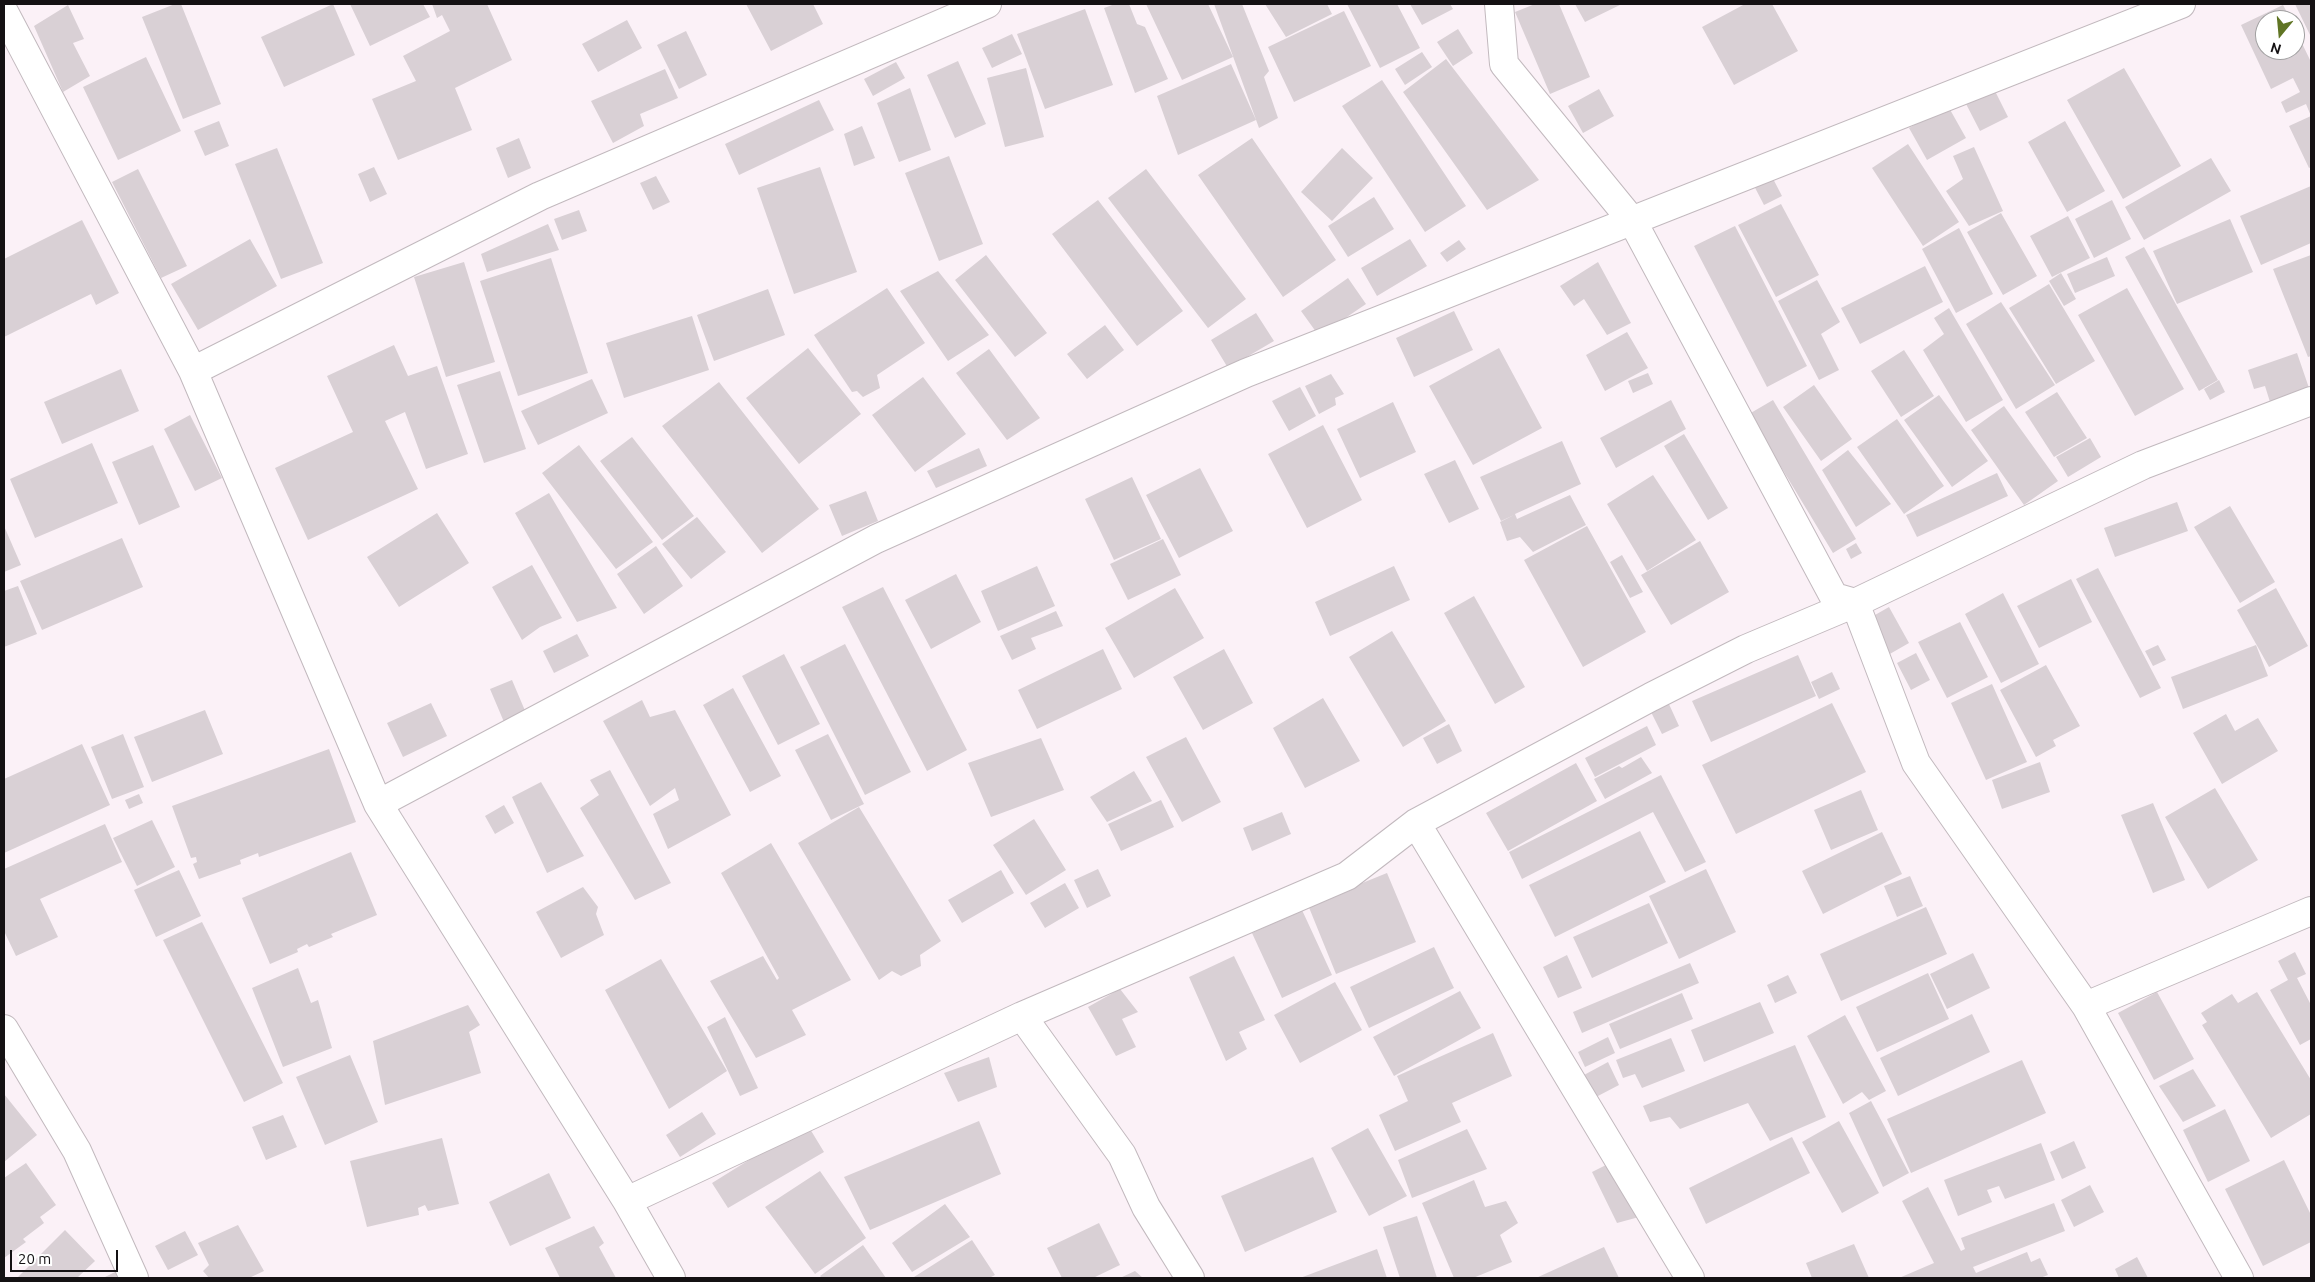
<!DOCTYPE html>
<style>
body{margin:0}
#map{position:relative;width:2315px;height:1282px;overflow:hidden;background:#fbf1f7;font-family:Ubuntu,sans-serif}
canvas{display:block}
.frame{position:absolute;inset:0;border:5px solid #141113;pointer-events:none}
.north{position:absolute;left:2255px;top:10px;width:50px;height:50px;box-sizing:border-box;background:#fff;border:1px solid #a1a0a1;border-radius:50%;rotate:197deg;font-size:14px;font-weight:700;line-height:20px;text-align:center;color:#141113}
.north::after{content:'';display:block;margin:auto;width:18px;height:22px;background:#607524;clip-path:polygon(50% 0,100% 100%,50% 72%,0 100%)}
.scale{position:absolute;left:10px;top:1250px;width:108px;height:22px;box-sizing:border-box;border:2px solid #141113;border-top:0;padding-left:6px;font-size:15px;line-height:18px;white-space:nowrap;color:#141113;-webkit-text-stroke:4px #fff;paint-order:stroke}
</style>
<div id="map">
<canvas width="2315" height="1282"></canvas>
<div class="frame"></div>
<div class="north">N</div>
<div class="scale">20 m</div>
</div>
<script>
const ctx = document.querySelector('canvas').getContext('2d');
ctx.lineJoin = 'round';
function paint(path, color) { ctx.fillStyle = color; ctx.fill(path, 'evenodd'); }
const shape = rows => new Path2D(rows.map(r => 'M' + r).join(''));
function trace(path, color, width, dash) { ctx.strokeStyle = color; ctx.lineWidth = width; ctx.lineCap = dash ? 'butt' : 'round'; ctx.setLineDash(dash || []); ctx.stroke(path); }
const building = shape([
 [175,4,181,4,221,104,183,119,142,17],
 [333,4,355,55,284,87,261,37],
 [350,4,423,4,430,17,370,46],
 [432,4,487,4,512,60,455,88,472,130,398,160,372,99,416,81,403,56,450,31,442,15,437,18],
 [746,4,813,4,823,24,771,51],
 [1115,4,1129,4,1137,24,1145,27,1168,79,1135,93,1104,8],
 [1146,4,1208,4,1233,57,1182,80],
 [1214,4,1242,4,1269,71,1264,77,1278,118,1259,128],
 [1265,4,1327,4,1332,14,1286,37],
 [1347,4,1397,4,1420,48,1380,68],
 [1410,4,1450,4,1453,9,1422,25],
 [1535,4,1559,4,1590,77,1550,94,1515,12],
 [1575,4,1622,4,1585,22],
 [1745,4,1772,4,1798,51,1734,85,1702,27],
 [2295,4,2311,4,2311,37],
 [68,5,84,39,73,43,90,76,63,92,34,26],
 [2283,5,2291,20,2265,20,2265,50,2295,50,2295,29,2311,62,2311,167,2309,168,2289,126,2311,116,2306,104,2286,113,2281,102,2300,92,2293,78,2271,89,2241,25],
 [1085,9,1113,85,1045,109,1017,34],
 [1344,11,1371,66,1294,102,1268,47],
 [627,20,642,48,598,72,582,44],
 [1458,29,1473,53,1453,66,1437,42],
 [686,31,707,75,679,89,657,45],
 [1012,34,1022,54,992,68,982,48],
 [1422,52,1432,67,1405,85,1395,69],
 [146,57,181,131,118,160,83,87],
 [1446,59,1539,180,1487,210,1403,92],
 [958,61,986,124,955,138,927,75],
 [896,62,905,78,873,96,864,79],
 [1231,64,1256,120,1178,155,1157,96],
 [1026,68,1044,137,1005,147,987,78],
 [2124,68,2181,166,2123,199,2067,100],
 [665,69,678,98,640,114,644,126,613,143,591,101],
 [1382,80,1466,206,1425,232,1342,106],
 [1992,85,2008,117,1980,131,1964,100],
 [910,88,931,150,899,162,877,103],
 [1599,89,1614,116,1583,133,1568,106],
 [819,100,834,130,739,175,725,144],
 [1948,106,1966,138,1927,160,1909,128],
 [219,121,229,146,205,156,194,131],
 [2065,121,2105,191,2067,212,2028,142],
 [862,126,875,158,854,166,844,134],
 [519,138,531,168,508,178,496,148],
 [1252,138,1336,260,1283,297,1198,175],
 [1908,144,1959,222,1923,246,1872,168],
 [1974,147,2003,211,1969,226,1946,191,1963,179,1953,156],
 [277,148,323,263,281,279,235,164],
 [1342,148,1373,178,1332,221,1301,192],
 [949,156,983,244,939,261,905,173],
 [2211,158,2231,191,2144,240,2125,207],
 [374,167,387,194,370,202,358,174],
 [820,167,857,272,794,294,757,188],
 [138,169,187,266,161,278,112,182],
 [1146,169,1246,299,1208,328,1108,198],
 [1769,171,1782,196,1764,205,1751,180],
 [656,176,670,202,653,210,640,183],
 [2311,186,2311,243,2261,265,2240,216],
 [1374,197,1394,229,1348,257,1328,226],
 [1098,200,1183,311,1137,346,1052,234],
 [2112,200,2131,239,2094,258,2075,219],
 [1781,204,1819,275,1776,297,1738,225],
 [579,210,587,231,562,240,554,219],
 [2001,213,2037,276,2003,295,1967,232],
 [2068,216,2090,258,2052,277,2030,236],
 [2230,219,2253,272,2177,304,2153,251],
 [82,220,119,293,96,305,91,294,4,337,4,259],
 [548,224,559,250,487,272,481,254],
 [1735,226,1807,366,1767,387,1694,246],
 [1959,228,1993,294,1956,313,1922,249],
 [250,239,277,286,198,330,171,284],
 [1410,239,1427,266,1377,296,1361,268],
 [1459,240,1466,249,1447,262,1440,253],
 [2144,247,2218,380,2199,391,2125,257],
 [986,255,1047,333,1015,357,955,280],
 [2311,255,2311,356,2308,357,2273,269],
 [2107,257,2115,276,2075,293,2067,274],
 [551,258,588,373,518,396,480,281],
 [464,262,495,362,446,377,414,277],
 [1598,262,1631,323,1607,335,1584,299,1574,306,1560,286],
 [1925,266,1943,302,1860,344,1841,308],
 [938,271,989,335,948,361,900,291],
 [2061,273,2076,299,2064,306,2049,281],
 [1348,278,1366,304,1319,336,1301,311],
 [1817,280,1840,322,1821,334,1839,370,1819,380,1778,301],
 [2049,284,2095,361,2056,384,2009,308],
 [887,288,925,343,877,375,880,388,863,397,857,391,852,392,814,335],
 [2127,288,2184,389,2135,416,2078,315],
 [768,289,785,335,714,361,697,315],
 [2001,302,2055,385,2016,409,1966,324],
 [1949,308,2003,400,1966,422,1923,350,1944,334,1934,318],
 [1454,311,1473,350,1414,377,1396,338],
 [1256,313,1274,341,1228,368,1211,340],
 [692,316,709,370,624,398,606,343],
 [1105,325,1124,350,1087,379,1067,354],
 [1627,332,1648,368,1605,391,1586,355],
 [394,345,408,376,437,366,468,454,426,469,405,412,385,421,418,489,308,540,275,468,353,432,327,376],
 [808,348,861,414,799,464,746,398],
 [1499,348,1542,428,1473,465,1429,386],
 [989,349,1040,418,1007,440,956,373],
 [1904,350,1934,396,1901,417,1871,371],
 [2297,353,2309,388,2270,402,2265,386,2254,389,2248,370],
 [121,369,139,411,62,444,44,402],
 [500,371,526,449,484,463,457,385],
 [1648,373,1653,384,1633,393,1628,381],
 [1331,374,1344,394,1335,398,1336,405,1319,414,1305,386],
 [923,377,966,434,915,472,872,415],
 [592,379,608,413,538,445,521,411],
 [2219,380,2225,392,2210,400,2204,389],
 [719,382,819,509,762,553,662,426],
 [1814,385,1852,439,1821,461,1783,407],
 [1300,387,1316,416,1289,431,1272,401],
 [2057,392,2087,438,2054,457,2025,412],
 [1939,395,1988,461,1952,487,1904,420],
 [1671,400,1686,429,1616,468,1600,438],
 [1773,400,1856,539,1833,553,1749,414],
 [1393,402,1416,452,1360,478,1337,429],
 [2004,406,2058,481,2024,505,1971,430],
 [190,415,222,478,195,491,164,429],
 [1897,419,1944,486,1904,514,1857,447],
 [1323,425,1362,500,1307,528,1268,454],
 [1684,434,1728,508,1708,520,1664,446],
 [632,437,694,516,662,540,600,461],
 [2090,438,2101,457,2068,477,2056,457],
 [1562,441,1581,484,1515,514,1517,519,1570,495,1586,525,1533,552,1520,537,1507,541,1500,522,1514,515,1501,521,1480,477],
 [92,443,118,503,35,538,10,479],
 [153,445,180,507,139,525,112,462],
 [579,445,653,542,616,569,542,473],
 [979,448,987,466,936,488,927,471],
 [1848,450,1891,504,1856,527,1822,470],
 [1455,460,1479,509,1449,523,1424,474],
 [1200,468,1233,531,1179,558,1146,495],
 [1997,473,2008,496,1917,537,1906,515],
 [1653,475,1696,540,1647,571,1607,504],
 [1132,477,1161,539,1114,560,1085,499],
 [866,491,878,521,842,536,829,505],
 [549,493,617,608,577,622,515,513],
 [2177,502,2188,531,2115,557,2104,528],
 [2230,506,2275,582,2240,603,2194,527],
 [437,513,469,563,399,607,367,557],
 [697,517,726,552,691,579,662,544],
 [4,526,21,565,4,572],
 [1587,526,1646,632,1583,667,1524,560],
 [122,538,143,587,42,630,20,581],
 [1163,539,1181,575,1128,600,1110,564],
 [1700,541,1729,592,1671,625,1641,575],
 [1856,543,1862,553,1851,559,1846,549],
 [656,546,683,586,644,614,617,574],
 [1622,555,1643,592,1630,598,1610,562],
 [532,565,562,618,540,627,522,640,492,587],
 [1037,566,1055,606,998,631,981,591],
 [1394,566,1410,600,1330,636,1315,602],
 [2098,568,2161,688,2140,698,2076,579],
 [956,574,981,622,931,649,905,600],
 [2071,579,2092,622,2039,648,2017,606],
 [18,586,37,634,4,647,4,591],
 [883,587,967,750,927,771,842,607],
 [1175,588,1204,638,1134,678,1105,628],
 [2276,588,2308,646,2269,667,2237,610],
 [2003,593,2039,664,2001,683,1965,614],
 [1474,596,1525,687,1495,704,1444,613],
 [1889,607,1909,643,1888,655,1868,619],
 [1056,611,1063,626,1031,638,1036,649,1012,660,1000,636],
 [1960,622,1988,677,1947,698,1918,642],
 [1392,631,1446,721,1403,747,1349,657],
 [577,634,589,656,554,673,543,651],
 [845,644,911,772,865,795,800,667],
 [2158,645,2166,660,2153,666,2145,651],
 [2256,645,2268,676,2183,709,2171,677],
 [1103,649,1122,689,1037,729,1018,690],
 [1224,649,1253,703,1203,730,1173,677],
 [1916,653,1930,680,1911,690,1897,663],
 [784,654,820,724,778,745,742,676],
 [1798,655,1816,696,1711,742,1692,701],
 [2046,665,2080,726,2053,740,2056,746,2036,757,2000,690],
 [1832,672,1840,689,1819,699,1811,682],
 [512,680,526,713,504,722,490,689],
 [1992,684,2027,762,1986,780,1951,703],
 [733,688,781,776,750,792,703,705],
 [1323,698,1360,761,1305,788,1273,728],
 [642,700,650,717,675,710,731,815,668,849,653,814,679,800,675,788,650,806,603,721],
 [1668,702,1679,726,1662,734,1650,710],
 [431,703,447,736,403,757,387,723],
 [1832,703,1866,772,1736,834,1702,765],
 [205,710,223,754,152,782,134,737],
 [2226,714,2235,731,2258,718,2278,751,2222,784,2193,733],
 [1449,724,1462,751,1437,764,1423,738],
 [1647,726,1656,745,1595,777,1585,758],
 [123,734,144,787,112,799,91,747],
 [828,734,864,804,831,820,795,750],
 [1186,737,1221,802,1182,822,1146,757],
 [1041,738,1064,790,991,817,968,763],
 [82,744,110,805,4,853,4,779],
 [329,749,356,822,259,857,258,853,240,860,241,864,199,879,193,864,197,862,196,857,191,858,172,806],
 [1641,757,1652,773,1605,799,1594,779,1619,766,1622,768],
 [2040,762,2050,792,2002,809,1992,780],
 [1576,763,1597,801,1508,851,1486,813],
 [610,770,671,883,635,900,580,808,599,795,590,780],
 [1134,771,1152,801,1107,822,1090,797],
 [1661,775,1706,862,1685,872,1653,812,1522,879,1509,852],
 [541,782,584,856,547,873,512,797],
 [2215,788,2258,860,2208,889,2165,817],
 [1861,790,1878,830,1831,850,1814,810],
 [139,794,143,803,129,809,125,800],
 [1161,800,1174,827,1121,851,1108,824],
 [2153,803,2185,880,2153,893,2121,815],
 [504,805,514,823,495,834,485,816],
 [859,807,941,941,920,955,921,966,901,976,892,971,879,980,798,843],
 [1282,812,1291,834,1252,851,1243,828],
 [1034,819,1066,870,1026,895,993,845],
 [152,820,175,867,137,886,113,838],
 [105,824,122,862,40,899,58,937,16,956,4,931,4,869],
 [1640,831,1666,882,1555,937,1529,885],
 [1882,832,1902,874,1823,914,1802,871],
 [771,843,851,980,792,1010,806,1035,756,1058,710,981,763,956,777,980,779,978,721,873],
 [351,852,377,915,331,934,333,937,309,947,307,944,297,949,298,952,270,964,242,898],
 [1098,869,1111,896,1087,908,1074,880],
 [1706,869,1736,932,1679,959,1649,896],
 [179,870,201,916,156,937,134,890],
 [1001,870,1014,893,962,923,948,900],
 [1387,873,1416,942,1336,974,1308,905],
 [1910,876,1923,906,1897,917,1884,886],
 [1065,883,1079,908,1045,928,1030,903],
 [583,887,598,907,596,914,604,935,561,958,536,912],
 [1649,903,1668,943,1592,978,1573,937],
 [1926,907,1947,954,1841,1001,1820,954],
 [1302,910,1332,975,1282,998,1252,933],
 [202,922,283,1083,244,1102,163,940],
 [1434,947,1454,988,1369,1028,1350,987],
 [2295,952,2306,974,2297,978,2311,1005,2311,1039,2300,1045,2270,990,2288,980,2278,961],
 [1973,953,1990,988,1947,1009,1930,974],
 [1567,955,1582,988,1558,998,1543,967],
 [1234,956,1265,1020,1239,1032,1247,1049,1226,1061,1189,977],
 [661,959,727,1071,669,1109,605,990],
 [1690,963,1699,983,1582,1033,1573,1012],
 [298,968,311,1003,318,1000,332,1048,283,1067,252,988],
 [1928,973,1949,1019,1877,1052,1856,1007],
 [1788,975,1797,993,1775,1003,1767,985],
 [1335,982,1362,1030,1300,1063,1274,1015],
 [1120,989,1138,1012,1122,1019,1136,1047,1116,1056,1088,1007],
 [1460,991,1481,1028,1394,1076,1373,1037],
 [2157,992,2194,1059,2154,1080,2118,1013],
 [2257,992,2311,1080,2311,1114,2271,1138,2202,1025,2207,1022,2201,1013,2232,994,2238,1003],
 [1682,993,1693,1019,1620,1049,1609,1024],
 [1760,1002,1774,1033,1704,1062,1691,1030],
 [468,1005,480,1025,469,1032,481,1073,385,1105,373,1041],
 [1972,1014,1990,1052,1898,1096,1880,1058],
 [1845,1015,1886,1091,1869,1100,1862,1092,1843,1104,1807,1036],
 [725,1017,758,1088,740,1096,707,1027],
 [1493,1033,1512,1076,1452,1103,1461,1122,1395,1151,1379,1115,1408,1101,1397,1076],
 [1608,1037,1615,1053,1585,1067,1578,1052],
 [1671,1038,1685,1071,1642,1088,1635,1074,1623,1078,1616,1060],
 [1795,1045,1826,1117,1770,1141,1748,1103,1680,1129,1670,1117,1650,1122,1643,1106],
 [350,1055,378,1122,325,1145,296,1077],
 [989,1057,997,1087,958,1102,944,1073],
 [2022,1060,2046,1113,1911,1173,1887,1119],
 [1608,1062,1619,1085,1596,1097,1584,1075],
 [2193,1069,2216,1106,2183,1122,2159,1086],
 [4,1094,37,1135,4,1162],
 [1871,1101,1909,1173,1883,1187,1849,1113],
 [2225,1109,2250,1161,2208,1182,2183,1130],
 [702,1112,716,1134,680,1157,666,1135],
 [283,1115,297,1147,266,1160,252,1127],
 [979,1121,1001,1174,870,1230,844,1177],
 [1839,1121,1879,1193,1842,1213,1802,1142],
 [807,1124,824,1152,728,1208,712,1183],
 [1368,1128,1407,1196,1369,1216,1331,1148],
 [1467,1129,1487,1169,1412,1198,1398,1160],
 [1792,1137,1810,1173,1706,1224,1689,1188],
 [442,1138,459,1204,428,1211,425,1205,418,1208,419,1215,367,1227,350,1161],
 [2074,1141,2086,1168,2062,1179,2050,1152],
 [2041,1143,2055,1180,2005,1199,1999,1186,1987,1190,1992,1202,1958,1216,1944,1180],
 [1313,1157,1337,1212,1245,1252,1221,1196],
 [1618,1159,1639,1217,1617,1223,1592,1172],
 [2284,1160,2311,1215,2311,1242,2263,1266,2225,1189],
 [26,1163,56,1205,40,1217,44,1223,23,1239,26,1242,4,1258,4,1178],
 [820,1171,866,1238,815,1274,765,1207],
 [549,1173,571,1218,510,1246,489,1202],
 [1474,1180,1485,1207,1506,1201,1518,1223,1500,1235,1512,1262,1473,1278,1454,1278,1422,1203],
 [2090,1185,2104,1212,2074,1227,2061,1200],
 [1928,1187,1961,1251,1965,1249,1961,1238,2054,1203,2065,1231,1973,1267,1976,1273,2027,1252,2031,1262,2040,1258,2048,1275,2040,1278,1899,1278,1934,1263,1902,1201],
 [945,1204,970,1237,912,1272,892,1243],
 [1417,1216,1437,1278,1400,1278,1383,1227],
 [1099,1223,1120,1265,1093,1278,1062,1278,1047,1248],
 [238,1225,264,1271,249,1278,209,1278,203,1271,209,1265,198,1243],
 [594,1226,604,1243,599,1247,616,1278,560,1278,545,1248],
 [65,1230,95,1261,77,1278,17,1278],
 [185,1231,198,1255,168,1270,155,1246],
 [972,1240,995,1275,989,1278,915,1278,914,1277],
 [1854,1244,1869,1278,1812,1278,1806,1263],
 [863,1245,886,1278,822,1278,820,1276],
 [1604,1247,1619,1278,1536,1278],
 [1377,1249,1387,1278,1300,1278],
 [2137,1257,2148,1278,2119,1278,2115,1269],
 [1135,1271,1143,1278,1120,1278],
 [115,1272,119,1278,103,1278]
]);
const minor = shape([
 [1499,4,1504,64,1633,222,1834,597,1855,603,1916,763,2086,1006,2239,1278],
 [4,12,193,371,378,804,627,1201,671,1278],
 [193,371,540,196,987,4],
 [378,804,876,539,1246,373,2181,4],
 [1416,823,1690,1278],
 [2086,1006,2311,911],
 [1022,1016,1122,1155,1146,1207,1190,1278],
 [4,1029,77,1151,134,1278],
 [627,1201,1022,1016,1347,876,1416,823,1651,697,1746,649,1855,603,2143,465,2311,401]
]);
paint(building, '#d9d0d5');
trace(minor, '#c2b9be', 30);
trace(minor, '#fff', 28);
</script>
